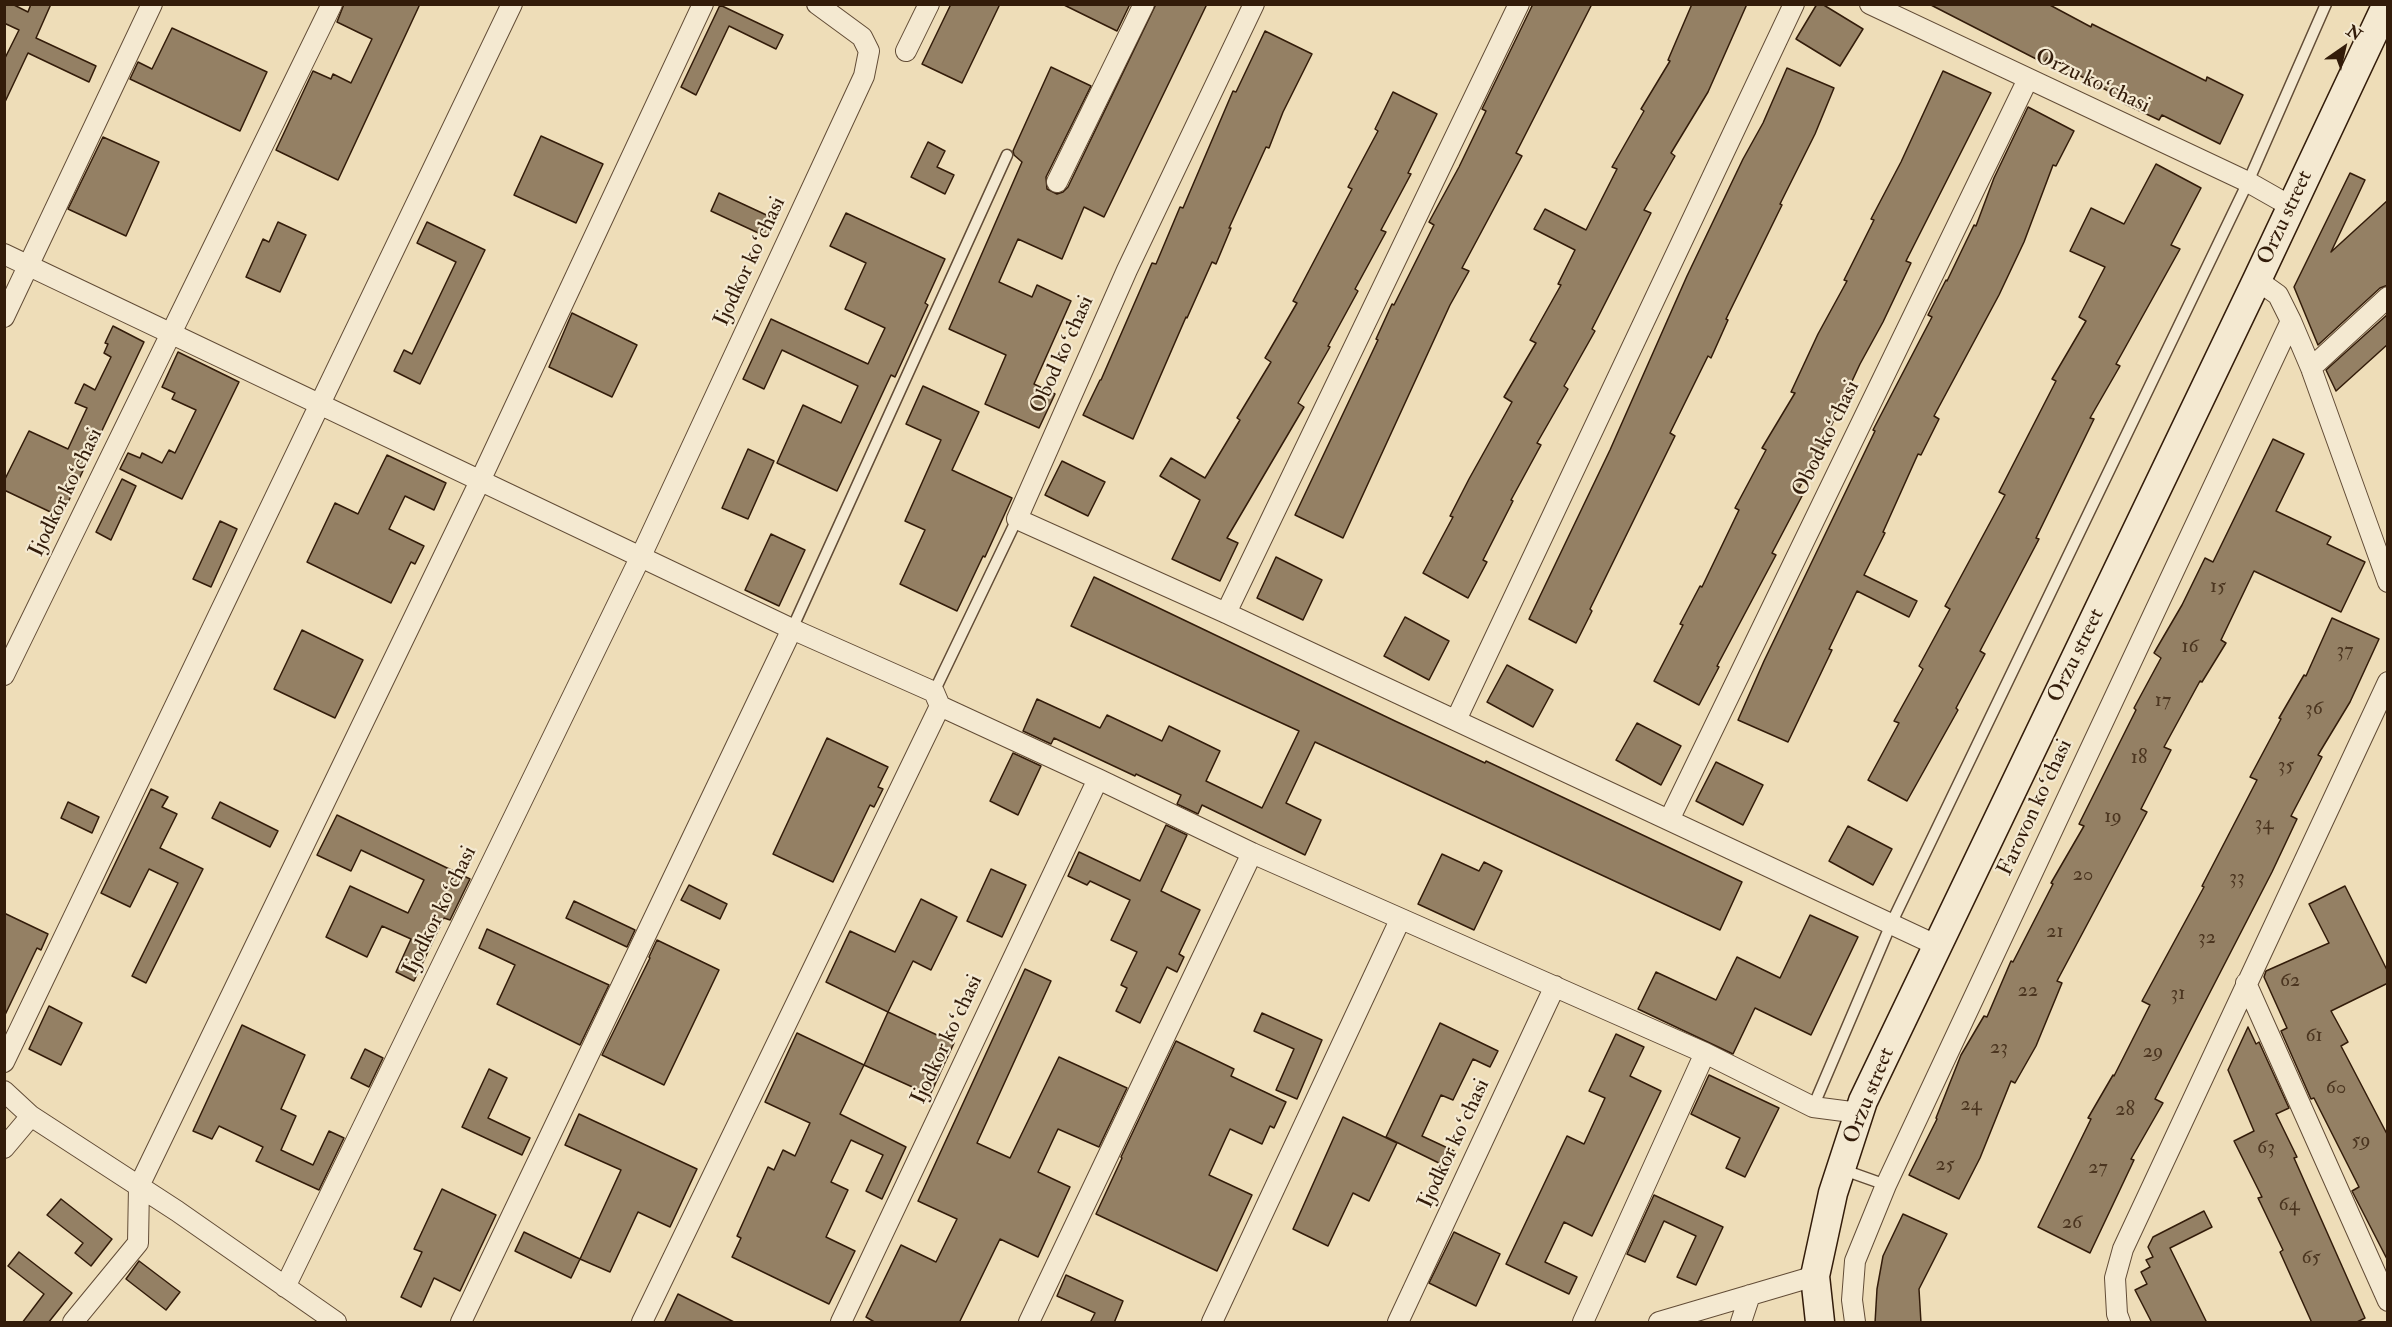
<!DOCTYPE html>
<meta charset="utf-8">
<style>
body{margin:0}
#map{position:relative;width:2392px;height:1327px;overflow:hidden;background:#eeddb8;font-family:"IM FELL Double Pica",serif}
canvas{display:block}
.frame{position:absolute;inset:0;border:6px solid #331c0a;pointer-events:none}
.north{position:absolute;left:2314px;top:18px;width:60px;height:60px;-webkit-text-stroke:4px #f4e9d1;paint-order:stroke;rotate:34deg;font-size:16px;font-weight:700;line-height:24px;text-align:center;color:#331c0a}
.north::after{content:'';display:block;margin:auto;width:21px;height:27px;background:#331c0a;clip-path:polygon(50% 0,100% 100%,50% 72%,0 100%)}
</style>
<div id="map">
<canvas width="2392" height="1327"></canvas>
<div class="frame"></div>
<div class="north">N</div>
</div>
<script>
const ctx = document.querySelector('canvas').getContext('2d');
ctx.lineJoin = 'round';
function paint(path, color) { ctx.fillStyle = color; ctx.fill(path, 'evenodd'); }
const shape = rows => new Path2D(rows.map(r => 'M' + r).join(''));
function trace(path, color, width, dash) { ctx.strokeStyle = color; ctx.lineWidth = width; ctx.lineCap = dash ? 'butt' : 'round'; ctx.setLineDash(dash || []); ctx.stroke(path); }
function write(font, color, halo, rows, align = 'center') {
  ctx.font = font + ' "IM FELL Double Pica",serif'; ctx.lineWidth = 4.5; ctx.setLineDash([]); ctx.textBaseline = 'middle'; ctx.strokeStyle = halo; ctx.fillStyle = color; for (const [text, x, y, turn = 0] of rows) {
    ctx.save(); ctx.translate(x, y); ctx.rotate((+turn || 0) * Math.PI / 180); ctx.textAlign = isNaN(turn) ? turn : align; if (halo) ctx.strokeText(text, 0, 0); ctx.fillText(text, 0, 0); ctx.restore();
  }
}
const building = shape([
 [4,4,12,4,28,12,31,4,51,4,36,38,96,66,89,82,28,53,4,104,4,60,19,30,4,23,4,4],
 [344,4,420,4,338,180,276,150,313,71,331,79,333,74,351,83,372,39,337,22,344,4],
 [951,4,1000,4,962,83,922,64,951,4],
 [1062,4,1130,4,1117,31,1062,4],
 [1156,4,1207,4,1104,217,1084,207,1062,259,1018,239,999,282,1032,297,1037,285,1071,301,1034,384,1055,394,1039,428,985,404,1006,355,949,329,1022,162,1014,155,1013,151,1051,67,1091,86,1046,177,1047,189,1057,194,1063,192,1068,187,1156,4],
 [1533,4,1592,4,1516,153,1522,156,1462,268,1469,271,1450,305,1343,538,1295,515,1378,340,1376,339,1392,304,1394,305,1434,225,1429,222,1459,167,1486,111,1482,109,1533,4],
 [1692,4,1747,4,1708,92,1671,153,1675,156,1644,210,1651,213,1592,329,1595,331,1564,386,1568,389,1537,443,1541,445,1511,500,1513,501,1483,560,1487,562,1468,598,1423,573,1453,517,1450,516,1469,479,1512,402,1504,397,1536,343,1530,340,1561,285,1558,284,1575,250,1534,229,1545,209,1586,230,1617,169,1612,167,1644,111,1641,109,1670,61,1668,60,1692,4],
 [1817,4,1822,4,1863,29,1840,66,1796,39,1817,4],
 [1929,4,2048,4,2091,27,2092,24,2206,81,2207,77,2243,95,2220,144,2162,115,2159,120,2123,103,2125,100,2047,58,2044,63,1929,4],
 [720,5,783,35,776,49,729,26,696,95,681,87,720,5],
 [172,28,267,72,240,131,130,79,138,62,152,69,172,28],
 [1265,31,1312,54,1283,112,1269,148,1266,147,1229,228,1231,228,1216,264,1212,262,1187,318,1186,317,1133,439,1083,415,1100,380,1101,380,1152,263,1156,264,1180,207,1183,208,1233,91,1236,92,1265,31],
 [1787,68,1834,88,1815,134,1780,204,1782,205,1726,319,1728,320,1711,358,1708,356,1670,433,1675,436,1590,609,1592,611,1576,643,1529,619,1610,450,1687,276,1743,159,1763,123,1787,68],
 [1943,71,1991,93,1906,261,1911,263,1883,322,1860,364,1826,437,1829,438,1796,493,1802,496,1772,553,1776,555,1717,666,1719,667,1699,705,1654,681,1683,625,1680,624,1700,586,1702,587,1739,510,1735,508,1766,450,1762,448,1795,393,1791,392,1818,334,1847,281,1844,280,1874,220,1871,219,1901,162,1943,71],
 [1393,92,1437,114,1408,173,1411,174,1381,230,1386,232,1355,289,1358,291,1328,346,1330,347,1298,403,1304,407,1227,538,1238,543,1220,581,1172,559,1200,500,1160,476,1171,458,1205,478,1240,420,1237,418,1271,362,1265,358,1297,303,1293,301,1352,189,1348,187,1378,131,1375,129,1393,92],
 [2028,107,2074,131,2056,166,2053,165,2024,242,1999,295,1934,416,1939,419,1921,455,1918,454,1883,532,1885,533,1864,575,1917,601,1909,617,1857,591,1829,649,1832,650,1788,742,1738,720,1764,661,1875,431,1873,430,1932,317,1928,315,1946,280,1947,281,1974,225,1976,226,1994,178,2028,107],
 [541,136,603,164,576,223,514,195,541,136],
 [103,137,159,162,126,236,68,209,103,137],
 [928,142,945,151,937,167,954,175,945,194,911,177,928,142],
 [2156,164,2201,188,2171,245,2180,249,2116,364,2120,366,2090,418,2094,419,2036,538,2039,539,1980,651,1985,654,1956,708,1958,710,1907,801,1868,780,1899,723,1894,721,1923,669,1919,666,1950,609,1945,606,2005,495,1999,492,2056,381,2052,379,2086,321,2079,317,2105,267,2070,251,2091,208,2124,224,2156,164],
 [2350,173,2365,180,2331,252,2388,200,2388,285,2380,288,2318,345,2294,287,2350,173],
 [719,193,775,219,767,237,711,211,719,193],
 [846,213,945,259,925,303,928,305,895,377,891,375,837,491,777,463,803,405,841,423,858,386,782,350,764,389,743,379,771,319,868,364,885,328,845,309,866,263,830,246,846,213],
 [278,222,306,235,280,292,246,277,263,239,269,242,278,222],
 [427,222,485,250,420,384,394,371,404,350,412,354,456,262,417,243,427,222],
 [572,313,637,345,612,397,549,367,572,313],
 [2388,314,2388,344,2336,391,2326,370,2388,314],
 [113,326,144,342,61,517,4,490,4,481,29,431,68,449,87,408,75,403,84,384,95,390,111,357,104,353,108,344,105,343,113,326],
 [178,352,239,382,182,499,120,469,128,453,140,458,142,453,162,463,169,450,175,453,196,410,172,399,175,393,162,387,178,352],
 [923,386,979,412,952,470,1012,498,985,557,983,556,957,611,900,584,925,530,905,521,941,440,906,424,923,386],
 [2273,439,2304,454,2276,511,2331,537,2327,544,2365,562,2341,612,2254,571,2221,640,2226,643,2202,682,2200,681,2164,747,2171,750,2141,809,2147,812,2057,981,2062,983,2036,1046,2015,1083,2011,1081,1980,1158,1959,1199,1909,1175,1937,1119,1936,1118,1961,1055,1984,1016,1987,1017,2011,961,2013,962,2053,884,2051,883,2084,826,2079,824,2136,710,2134,708,2161,658,2154,653,2182,605,2205,558,2213,562,2273,439],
 [748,449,774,461,748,519,722,508,748,449],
 [387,455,446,483,434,510,405,496,389,529,424,546,415,564,411,562,391,603,307,562,335,503,358,514,387,455],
 [1062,461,1105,482,1088,516,1045,495,1062,461],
 [122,479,136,486,111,540,96,532,122,479],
 [220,521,237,529,211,587,193,579,220,521],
 [771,534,805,550,779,606,745,590,771,534],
 [1276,557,1322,580,1303,620,1257,598,1276,557],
 [1094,577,1395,721,1485,763,1486,761,1742,882,1720,930,1315,742,1286,803,1321,820,1305,855,1202,805,1198,814,1177,804,1181,795,1136,774,1135,776,1054,738,1051,744,1023,731,1037,699,1100,728,1107,715,1162,741,1169,726,1220,751,1206,781,1262,808,1299,731,1071,626,1094,577],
 [1405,617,1449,641,1429,680,1384,656,1405,617],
 [2332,618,2379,639,2350,702,2318,755,2322,757,2291,816,2297,819,2272,872,2155,1099,2163,1103,2131,1159,2134,1160,2090,1253,2038,1227,2091,1119,2088,1118,2113,1075,2114,1076,2150,1005,2142,1001,2204,887,2202,886,2257,780,2250,777,2281,719,2279,718,2304,675,2306,676,2332,618],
 [302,630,363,660,335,718,274,689,302,630],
 [1507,665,1553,690,1533,727,1487,702,1507,665],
 [1637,723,1681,746,1661,785,1616,760,1637,723],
 [827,738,888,767,878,787,883,789,874,807,870,805,833,882,773,854,827,738],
 [1013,753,1041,766,1018,815,990,801,1013,753],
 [1716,762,1763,785,1743,825,1696,801,1716,762],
 [151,789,168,797,162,807,177,814,160,848,203,869,146,983,132,976,178,883,149,869,130,907,101,893,151,789],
 [68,802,99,817,92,833,61,818,68,802],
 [220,802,278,831,270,847,212,818,220,802],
 [337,815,470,879,450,920,444,918,414,981,396,972,411,939,382,926,367,957,326,937,350,886,408,913,424,880,361,850,351,871,317,855,337,815],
 [1166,825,1187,835,1161,891,1200,910,1179,954,1184,957,1177,972,1167,967,1140,1023,1116,1011,1127,988,1121,985,1137,952,1111,940,1130,900,1090,881,1087,885,1068,876,1079,852,1140,881,1166,825],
 [1848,826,1892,849,1873,885,1829,861,1848,826],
 [1442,854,1479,871,1484,862,1502,871,1474,930,1418,904,1442,854],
 [991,869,1026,885,1002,937,967,921,991,869],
 [689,885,727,904,720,919,681,900,689,885],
 [2345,886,2388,972,2388,983,2331,1011,2348,1042,2341,1046,2388,1136,2388,1261,2352,1191,2359,1187,2314,1098,2311,1099,2281,1031,2287,1028,2264,977,2266,971,2329,943,2309,904,2345,886],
 [921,899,957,917,931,970,913,961,888,1012,826,982,850,931,895,952,921,899],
 [574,901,635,930,627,947,566,918,574,901],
 [4,913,48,934,41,950,37,948,4,1017,4,913],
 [1810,915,1858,937,1811,1035,1755,1008,1733,1054,1638,1009,1656,972,1716,1000,1737,957,1780,978,1810,915],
 [487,929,609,985,580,1045,497,1004,515,965,479,948,487,929],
 [657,940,719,970,664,1085,602,1055,650,958,649,957,657,940],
 [1025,969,1051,981,977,1143,1010,1158,1059,1057,1127,1088,1099,1147,1058,1129,1038,1172,1070,1187,1038,1257,1000,1239,959,1323,876,1323,866,1317,901,1245,936,1262,957,1219,918,1201,1025,969],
 [49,1006,82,1023,61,1065,29,1049,49,1006],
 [888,1012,954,1043,930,1095,864,1065,888,1012],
 [1262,1013,1322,1040,1297,1099,1276,1090,1294,1049,1254,1031,1262,1013],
 [1440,1023,1498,1051,1490,1067,1473,1059,1453,1100,1441,1095,1422,1136,1454,1151,1447,1167,1386,1137,1440,1023],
 [242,1025,305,1055,281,1109,296,1116,281,1150,313,1165,329,1131,344,1138,319,1190,256,1161,263,1147,219,1126,212,1139,193,1131,242,1025],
 [2248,1027,2256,1044,2259,1042,2289,1108,2276,1114,2297,1157,2294,1158,2365,1318,2355,1323,2312,1323,2280,1252,2283,1250,2258,1198,2262,1197,2234,1141,2254,1131,2228,1070,2248,1027],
 [797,1033,864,1065,840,1114,906,1147,882,1199,866,1191,883,1155,851,1140,831,1182,848,1190,826,1237,855,1251,829,1304,732,1257,741,1238,737,1236,768,1167,774,1170,783,1150,795,1156,810,1123,765,1102,797,1033],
 [1616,1034,1644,1047,1630,1076,1661,1091,1592,1236,1564,1222,1545,1262,1577,1277,1569,1294,1506,1264,1567,1136,1584,1144,1595,1120,1605,1098,1589,1091,1616,1034],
 [1176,1041,1234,1069,1231,1076,1286,1102,1274,1128,1270,1126,1262,1144,1230,1129,1209,1175,1252,1195,1217,1271,1096,1214,1122,1158,1121,1157,1176,1041],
 [365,1049,383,1058,369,1087,351,1078,365,1049],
 [489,1069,507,1078,488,1118,530,1138,522,1155,462,1127,489,1069],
 [1709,1075,1779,1108,1745,1177,1726,1168,1740,1138,1691,1114,1709,1075],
 [579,1114,697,1169,670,1227,638,1212,610,1272,580,1259,621,1170,565,1145,579,1114],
 [1343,1117,1397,1143,1369,1201,1353,1193,1328,1246,1293,1229,1343,1117],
 [442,1189,496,1215,460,1291,434,1278,421,1307,401,1297,422,1252,414,1249,442,1189],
 [1654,1195,1723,1227,1696,1285,1677,1277,1696,1236,1664,1221,1645,1262,1627,1254,1654,1195],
 [61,1199,112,1239,91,1266,75,1253,83,1243,47,1215,61,1199],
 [2204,1211,2212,1227,2170,1248,2207,1323,2152,1323,2135,1290,2147,1284,2141,1272,2150,1267,2146,1260,2153,1257,2148,1247,2153,1237,2204,1211],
 [1903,1214,1947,1234,1919,1289,1921,1323,1875,1323,1877,1289,1883,1256,1903,1214],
 [524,1232,580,1259,571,1278,515,1251,524,1232],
 [1454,1232,1500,1254,1476,1306,1429,1283,1454,1232],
 [19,1252,72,1293,48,1323,22,1323,44,1294,8,1266,19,1252],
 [139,1261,180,1292,166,1310,126,1279,139,1261],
 [1066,1275,1123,1301,1114,1323,1090,1323,1095,1313,1057,1296,1066,1275],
 [678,1294,736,1323,664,1323,678,1294]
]);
const lane = shape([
 [792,629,1007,155],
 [934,692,1017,519],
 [1813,1107,1891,924,2248,182,2326,4],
 [1841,1169,1886,1185]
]);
const street = shape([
 [1254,4,1127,270,1017,519,1226,613,1938,946],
 [1870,4,2248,182,2292,207],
 [906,51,929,4],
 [1057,182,1144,4],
 [4,254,792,629,934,692,940,706,1098,779,1252,853,1705,1053,1813,1107,1859,1113],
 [2257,280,2278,295,2291,321,2311,368,2388,582],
 [4,317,152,4],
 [2311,368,2388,297],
 [1226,613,1519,4],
 [4,675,332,4],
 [1456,720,1794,4],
 [1669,820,2028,79],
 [2246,983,2388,1301],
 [4,1062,512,4],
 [4,1091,31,1116,177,1211,336,1322],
 [4,1148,31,1116],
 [285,1287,641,556,864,76,869,51,862,37,817,4],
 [73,1322,138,1243,139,1186,480,481,703,4],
 [461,1322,792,629],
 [642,1322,940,706],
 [841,1322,1098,779],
 [1029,1322,1252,853],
 [1212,1322,1400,920],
 [1398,1322,1555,986],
 [1583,1322,1705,1053],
 [1659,1322,1815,1276],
 [1741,1322,1750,1295],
 [1855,1322,1852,1300,1855,1261,1886,1185,2291,321],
 [2120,1322,2117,1314,2115,1278,2123,1249,2388,682]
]);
const secondary = shape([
 [1820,1322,1815,1276,1833,1193,1863,1101,2257,280,2387,4]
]);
const numberNames = [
 ["15",2218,588],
 ["16",2190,648],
 ["37",2345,652],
 ["17",2163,702],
 ["36",2314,710],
 ["18",2139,759],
 ["35",2286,767],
 ["19",2113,818],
 ["34",2264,825],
 ["20",2083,876],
 ["33",2237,879],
 ["21",2055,933],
 ["32",2207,939],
 ["62",2290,982],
 ["22",2028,992],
 ["31",2178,995],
 ["61",2314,1037],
 ["23",1999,1049],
 ["29",2153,1053],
 ["60",2336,1089],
 ["24",1971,1106],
 ["28",2125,1111],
 ["59",2361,1142],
 ["63",2266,1149],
 ["25",1945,1166],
 ["27",2098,1169],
 ["64",2289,1206],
 ["26",2072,1224],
 ["65",2311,1259]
];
const streetNames = [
 ["Orzu koʻchasi",2092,82,25],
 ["Orzu street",2286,218,-65],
 ["Ijodkor koʻchasi",751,262,-65],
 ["Obod koʻchasi",1063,355,-66],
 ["Obod koʻchasi",1827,439,-64],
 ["Ijodkor koʻchasi",67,493,-64],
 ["Orzu street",2077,656,-64],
 ["Farovon koʻchasi",2036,808,-65],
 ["Ijodkor koʻchasi",441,911,-64],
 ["Ijodkor koʻchasi",948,1040,-65],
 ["Orzu street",1870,1096,-68],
 ["Ijodkor koʻchasi",1455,1144,-65]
];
paint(building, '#948064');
trace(building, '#331c0a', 1.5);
trace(lane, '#624c36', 13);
trace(street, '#624c36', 22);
trace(secondary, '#331c0a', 31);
trace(lane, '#f4e9d1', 10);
trace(street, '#f4e9d1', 20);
trace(secondary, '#f4e9d1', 28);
write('20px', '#4b3520', null, numberNames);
write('22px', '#331c0a', '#f4e9d1', streetNames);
</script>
